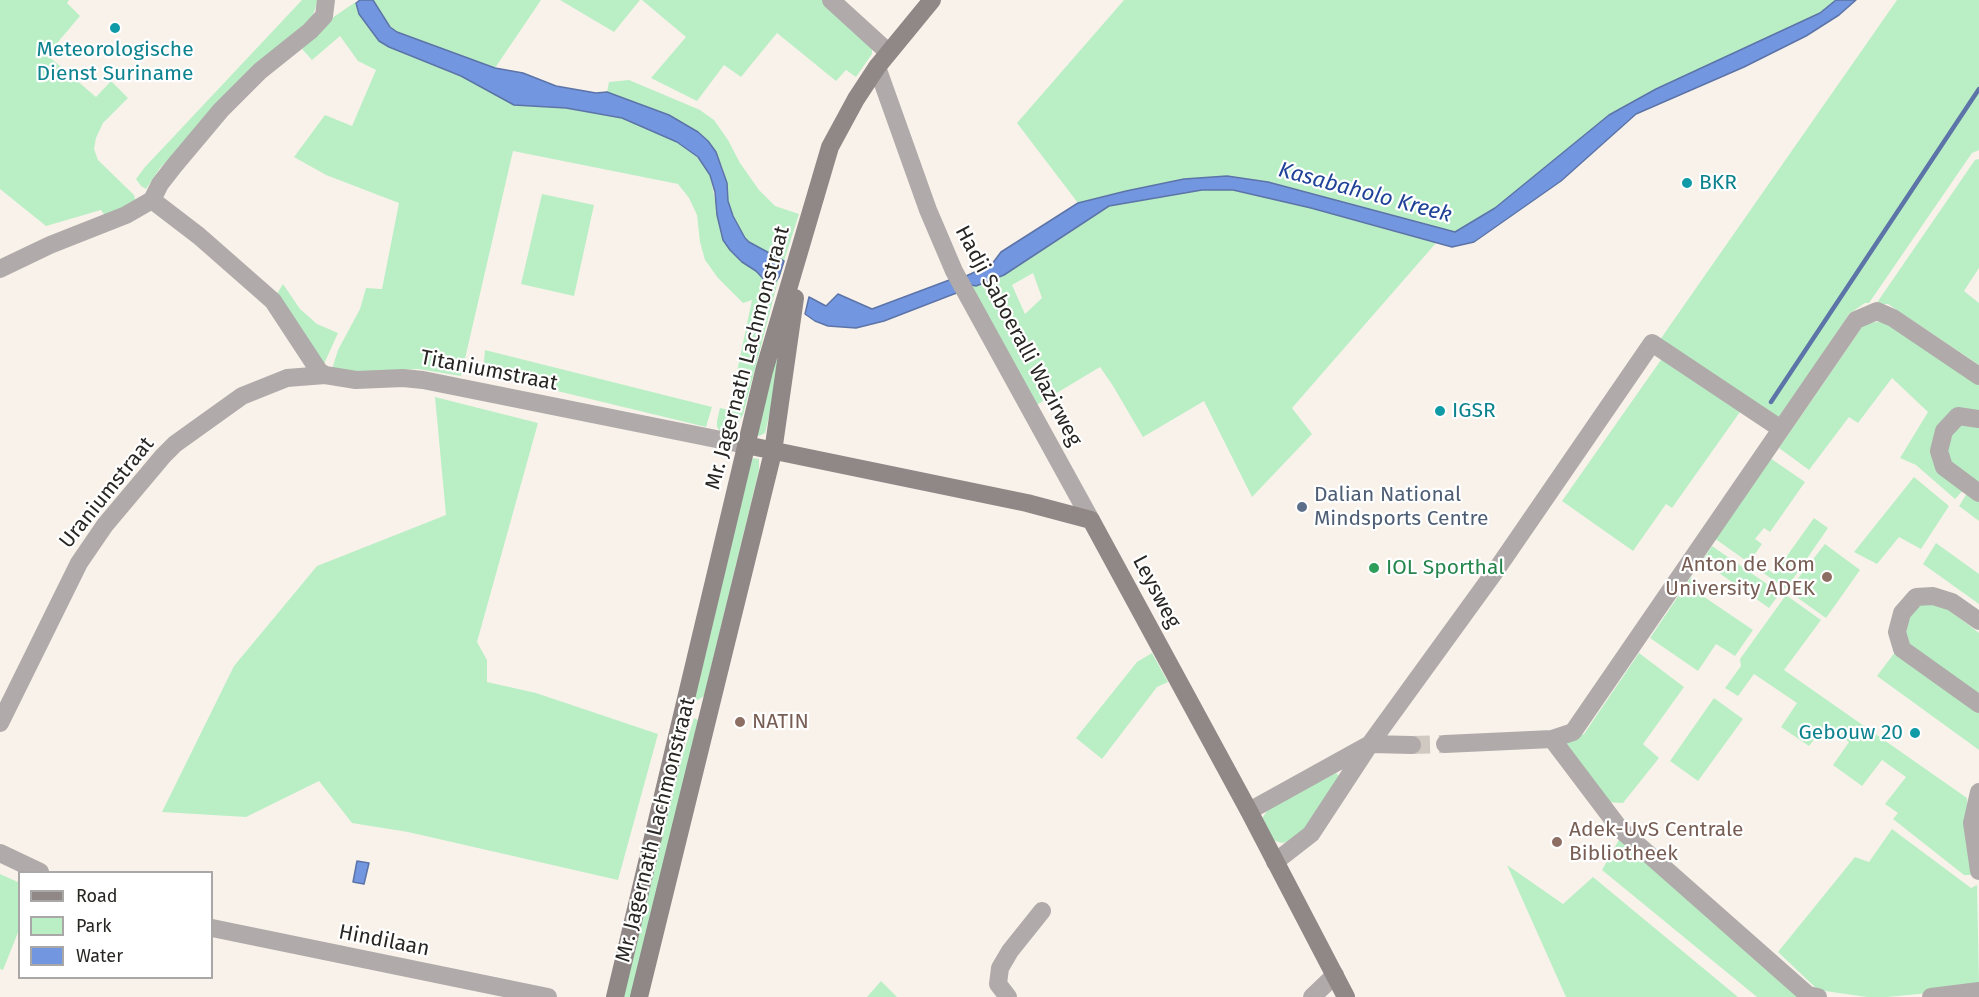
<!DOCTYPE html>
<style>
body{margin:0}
#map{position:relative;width:1979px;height:997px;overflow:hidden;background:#f9f2ea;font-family:"Fira Sans",sans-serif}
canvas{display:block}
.legend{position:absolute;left:18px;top:871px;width:195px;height:108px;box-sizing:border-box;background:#fff;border:2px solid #a9a8a7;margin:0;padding:8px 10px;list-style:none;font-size:18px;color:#282623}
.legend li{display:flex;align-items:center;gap:12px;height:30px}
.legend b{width:30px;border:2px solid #a9a8a7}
</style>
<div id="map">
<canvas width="1979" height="997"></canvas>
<ul class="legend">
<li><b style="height:8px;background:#908887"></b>Road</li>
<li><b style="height:16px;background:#baefc6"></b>Park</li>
<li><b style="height:16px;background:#7396e0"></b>Water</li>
</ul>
</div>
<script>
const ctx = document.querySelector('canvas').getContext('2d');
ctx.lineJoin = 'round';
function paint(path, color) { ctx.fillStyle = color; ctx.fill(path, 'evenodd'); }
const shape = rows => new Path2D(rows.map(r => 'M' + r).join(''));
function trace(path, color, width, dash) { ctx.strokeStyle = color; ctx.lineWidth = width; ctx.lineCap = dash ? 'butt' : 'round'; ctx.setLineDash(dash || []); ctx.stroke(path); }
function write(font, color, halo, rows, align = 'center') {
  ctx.font = font + ' "Fira Sans",sans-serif'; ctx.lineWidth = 4.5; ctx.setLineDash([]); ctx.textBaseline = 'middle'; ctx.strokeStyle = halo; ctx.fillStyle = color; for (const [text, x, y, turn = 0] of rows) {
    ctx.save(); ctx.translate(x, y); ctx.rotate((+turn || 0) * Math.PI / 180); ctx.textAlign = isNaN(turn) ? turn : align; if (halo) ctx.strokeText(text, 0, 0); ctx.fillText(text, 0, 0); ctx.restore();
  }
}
const green = shape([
 [0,0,69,0,67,3,80,16,47,55,96,97,111,81,128,98,103,123,96,138,94,149,98,160,134,195,136,202,106,217,101,210,46,226,0,189],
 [302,0,318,0,312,18,160,168,146,189,141,186,136,179,145,167],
 [373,0,541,0,495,68,397,32,390,27],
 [560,0,640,0,614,32],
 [642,0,822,0,872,45,872,54,856,77,846,70,836,81,777,33,741,77,724,65,697,101,651,78,686,37],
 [1124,0,1836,0,1821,13,1656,89,1609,115,1495,208,1455,232,1268,182,1227,176,1184,179,1126,191,1078,203,1017,123],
 [1897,0,1979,0,1979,150,1972,153,1869,303,1865,303,1849,314,1778,421,1657,344],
 [354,3,356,3,379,41,389,47,461,76,514,105,566,108,622,118,677,141,698,158,710,175,723,240,742,262,756,271,771,287,779,277,743,415,733,430,720,431,717,427,717,421,720,408,729,410,752,300,743,303,718,278,705,260,700,242,697,215,689,198,678,184,513,151,461,376,418,369,350,373,332,369,338,350,360,309,366,288,382,289,399,203,326,175,294,157,325,115,352,126,376,70,358,61,340,36,312,60,302,49,332,18],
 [629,80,700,110,714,120,728,140,740,163,759,190,775,206,799,214,784,261,749,242,745,238,733,216,728,201,727,183,722,166,708,141,698,132,669,115,607,92,609,82],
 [1979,159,1979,268,1964,291,1979,303,1979,365,1888,304,1876,304,1975,160],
 [1202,190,1233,190,1311,208,1436,243,1292,408,1312,434,1252,497,1204,401,1143,437,1113,386,1100,367,1035,406,967,284,1109,206],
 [1033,273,1042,298,1025,314,1012,285],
 [542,194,594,205,574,296,521,284],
 [283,284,300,309,317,324,338,333,324,364,275,297],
 [1882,321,1979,385,1979,414,1956,411,1941,469,1968,485,1955,499,1916,465,1900,458,1928,412,1892,378,1858,423,1849,417,1809,470,1779,448,1864,324],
 [777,348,779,373,766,429,765,433,759,436,757,435],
 [485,350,712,407,706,427,483,373],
 [1663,357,1740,412,1672,508,1666,504,1633,551,1562,501],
 [435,397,538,423,477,642,487,660,487,682,536,693,658,734,618,880,408,832,352,823,319,781,246,817,162,812,234,666,317,566,446,515],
 [1961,419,1979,424,1979,488,1946,465,1946,433],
 [752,458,759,459,759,470,704,696,698,700,695,699],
 [1770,458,1805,482,1770,532,1764,528,1755,539,1762,544,1752,558,1774,574,1814,518,1828,528,1786,589,1714,538],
 [1914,477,1949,506,1921,549,1899,537,1877,564,1854,552],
 [1969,490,1979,496,1979,521,1959,506],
 [1936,543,1979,574,1979,604,1923,564],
 [1825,544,1860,570,1826,618,1788,591],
 [1712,546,1780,593,1769,608,1702,561],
 [1691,577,1699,583,1694,590,1753,630,1735,656,1716,644,1698,671,1650,638],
 [1786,595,1821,620,1784,670,1967,798,1972,875,1964,875,1893,819,1898,813,1885,804,1906,777,1882,760,1862,786,1833,765,1849,742,1826,725,1809,746,1781,727,1797,703,1754,674,1738,696,1725,688,1741,666,1740,659],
 [1925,599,1945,607,1979,633,1979,699,1904,641,1911,612],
 [1895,652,1979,708,1979,750,1877,676],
 [1152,653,1168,682,1157,687,1102,759,1076,738,1137,662],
 [1639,653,1684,687,1643,744,1659,758,1623,803,1605,802,1561,743,1584,734],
 [1714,698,1743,719,1698,781,1670,761],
 [694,718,698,720,632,997,620,997,678,771],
 [1336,773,1341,778,1301,835,1294,840,1282,843,1272,840,1261,820,1269,808],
 [1892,829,1971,888,1977,885,1979,985,1951,991,1887,997,1867,997,1818,990,1778,952,1855,857,1869,862],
 [1620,838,1798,997,1757,997,1602,870],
 [1507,865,1563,904,1593,877,1738,997,1566,997],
 [0,874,20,883,19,930,3,970,0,969],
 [881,981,897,997,867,997]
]);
const water = shape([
 [360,0,373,0,390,27,397,32,495,68,523,73,556,86,596,93,607,92,669,115,698,132,708,141,716,152,727,183,728,201,733,216,745,238,749,242,784,261,779,277,771,287,756,271,742,262,730,250,723,240,717,215,715,192,710,175,698,157,677,142,622,118,566,108,514,105,461,76,389,47,379,41,359,14,356,3,360,0],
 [1836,0,1856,0,1839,15,1806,36,1744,67,1636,114,1561,181,1474,242,1452,247,1311,208,1233,190,1202,190,1109,206,1004,275,976,286,967,284,964,277,992,264,1001,252,1078,203,1126,191,1184,179,1227,176,1268,182,1455,232,1495,208,1609,115,1656,89,1820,13,1836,0],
 [952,279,959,292,884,321,856,328,828,326,815,321,805,314,809,297,826,306,838,294,872,309,952,279],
 [357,861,369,863,364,884,353,882,357,861]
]);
const stream = shape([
 [1771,402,1979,89]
]);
const streetTunnel = shape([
 [1412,745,1445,744]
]);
const street = shape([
 [831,0,888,52],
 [877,67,928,210,954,271,1091,520],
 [152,200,199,236,273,301,319,371,325,375,356,380,403,378,423,380,746,445],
 [0,269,50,245,126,215,152,200,160,184,174,166,221,110,260,71,310,31,324,16,326,0],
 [1979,419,1958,416,1944,431,1939,451,1944,467,1979,493],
 [1979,621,1952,602,1933,596,1916,597,1902,613,1897,632,1902,649,1979,704],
 [0,723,79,563,105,525,163,456,175,444,242,396,287,378,325,375],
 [1552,739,1620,829,1808,995,1818,997],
 [1445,744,1552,739,1573,732,1856,320,1877,311,1893,318,1979,376],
 [1979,792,1972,823,1979,871],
 [1249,811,1370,744,1494,573,1652,343,1781,429],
 [0,853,40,872],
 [1275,862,1311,834,1370,744,1412,745],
 [212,928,548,997],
 [1008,997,998,984,1000,968,1010,951,1042,911],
 [1312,997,1335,975],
 [1931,997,1979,991]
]);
const secondary = shape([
 [746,445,1027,503,1091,520,1249,811,1346,997],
 [615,997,764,371,830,147,856,99,877,67,932,0],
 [639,997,773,452,795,298]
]);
const markers = [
 [115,28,6,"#0f9aa8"],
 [1687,183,6,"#0f9aa8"],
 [1440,411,6,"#0f9aa8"],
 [1302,507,6,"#5c6f8a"],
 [1374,568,6,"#2e9e5b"],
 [1827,577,6,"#8d6e63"],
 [740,722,6,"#8d6e63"],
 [1915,733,6,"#0f9aa8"],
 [1557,842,6,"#8d6e63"]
];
const cultureNames = [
 ["Meteorologische",115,50,"center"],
 ["Dienst Suriname",115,74,"center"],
 ["BKR",1699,183],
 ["IGSR",1452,411],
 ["Gebouw 20",1903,733,"right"]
];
const streetNames = [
 ["Hadji Saboeralli Wazirweg",1018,336,62],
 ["Mr. Jagernath Lachmonstraat",748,358,-75],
 ["Titaniumstraat",489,371,11],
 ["Uraniumstraat",107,493,-51],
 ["Leysweg",1156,592,62],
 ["Mr. Jagernath Lachmonstraat",656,830,-76],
 ["Hindilaan",384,941,11]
];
const serviceNames = [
 ["Dalian National",1314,495],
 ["Mindsports Centre",1314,519]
];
const educationNames = [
 ["Anton de Kom",1815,565,"right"],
 ["University ADEK",1815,589,"right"],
 ["NATIN",752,722],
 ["Adek-UvS Centrale",1569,830],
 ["Bibliotheek",1569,854]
];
const leisureNames = [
 ["IOL Sporthal",1386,568]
];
const waterNames = [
 ["Kasabaholo Kreek",1365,193,15]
];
paint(green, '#baefc6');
paint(water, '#7396e0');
trace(water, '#5c74a7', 1.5);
trace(stream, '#5c74a7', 4.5);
trace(streetTunnel, '#cfc9c2', 18, [18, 9]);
trace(street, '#b0abaa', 18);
trace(secondary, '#908887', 18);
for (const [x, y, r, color] of markers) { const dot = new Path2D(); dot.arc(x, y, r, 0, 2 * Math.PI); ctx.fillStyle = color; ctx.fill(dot); trace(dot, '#fff', 2); }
write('21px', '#0d838f', '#fff', cultureNames, 'left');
write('21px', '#282623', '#fff', streetNames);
write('21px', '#4e5e75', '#fff', serviceNames, 'left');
write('21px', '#785e54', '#fff', educationNames, 'left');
write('21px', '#27864d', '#fff', leisureNames, 'left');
write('italic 22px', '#204398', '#fff', waterNames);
</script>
